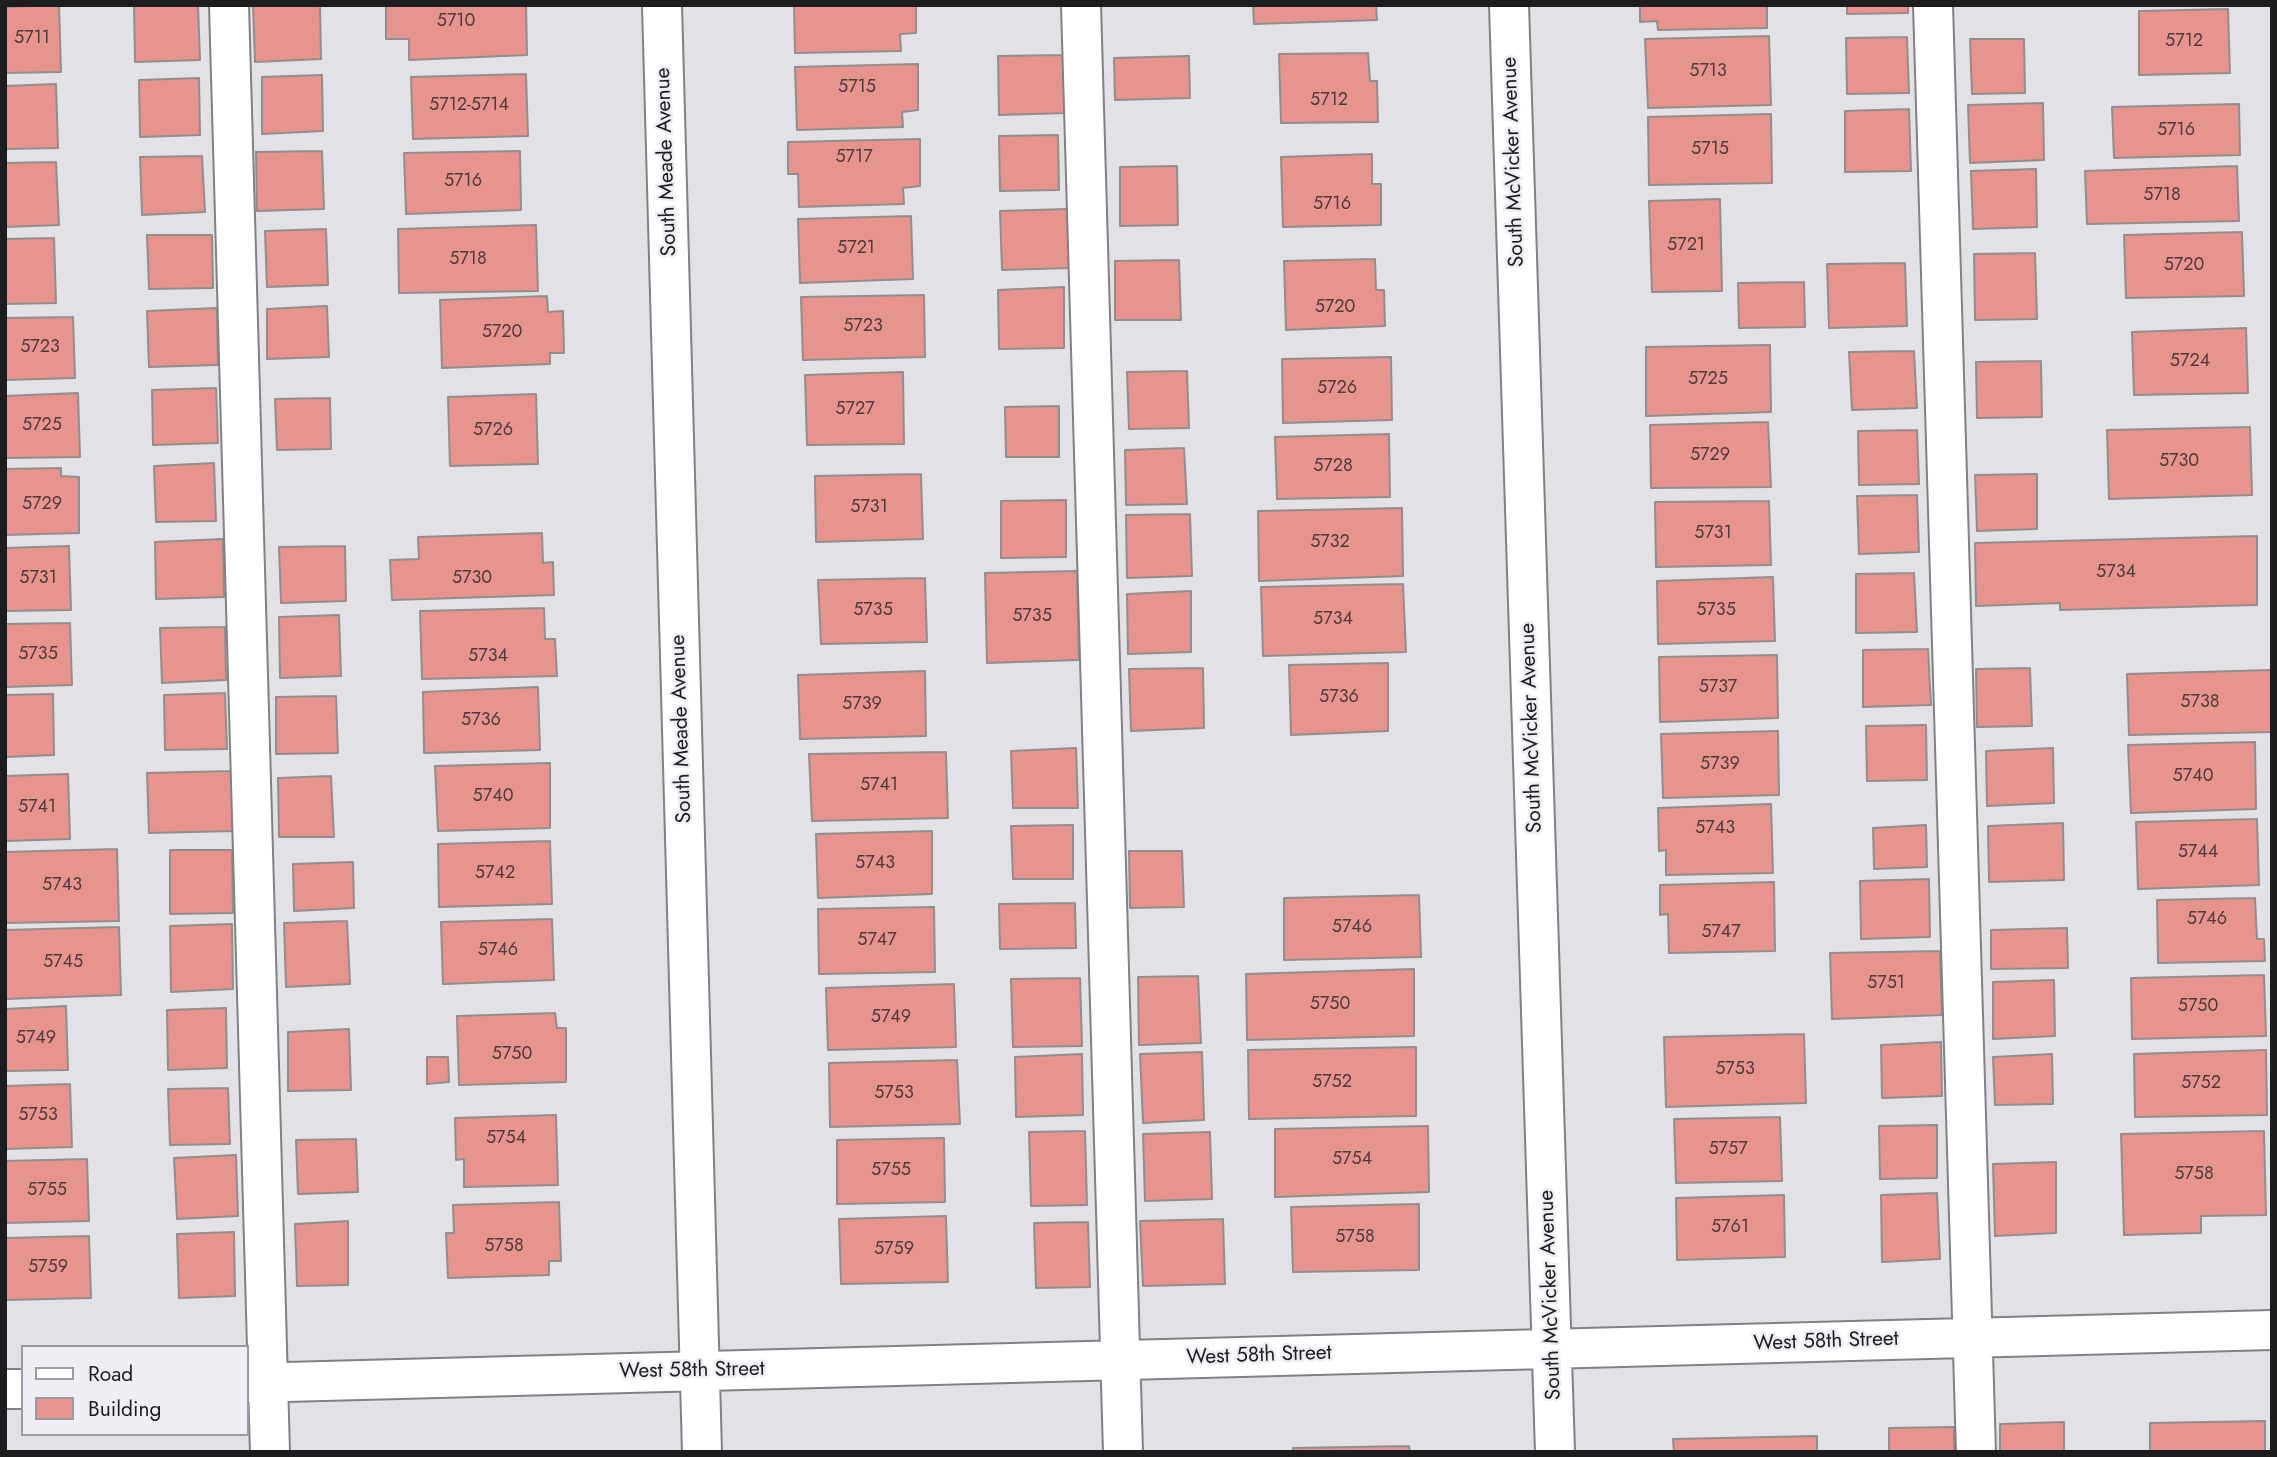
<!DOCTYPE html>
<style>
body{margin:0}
#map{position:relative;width:2277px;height:1457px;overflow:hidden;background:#e2e1e6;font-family:Jost,sans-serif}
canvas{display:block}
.frame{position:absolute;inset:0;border:7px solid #1d1d1f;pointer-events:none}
.legend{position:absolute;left:21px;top:1345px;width:228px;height:91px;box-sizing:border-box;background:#efeef4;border:2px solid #9b9a9f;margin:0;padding:9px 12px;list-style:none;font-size:21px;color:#1d1d1f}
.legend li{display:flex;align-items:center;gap:14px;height:35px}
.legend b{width:35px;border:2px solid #9b9a9f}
</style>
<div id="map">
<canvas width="2277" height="1457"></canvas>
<div class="frame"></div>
<ul class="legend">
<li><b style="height:9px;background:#fff"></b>Road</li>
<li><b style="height:19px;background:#e7948e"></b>Building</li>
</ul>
</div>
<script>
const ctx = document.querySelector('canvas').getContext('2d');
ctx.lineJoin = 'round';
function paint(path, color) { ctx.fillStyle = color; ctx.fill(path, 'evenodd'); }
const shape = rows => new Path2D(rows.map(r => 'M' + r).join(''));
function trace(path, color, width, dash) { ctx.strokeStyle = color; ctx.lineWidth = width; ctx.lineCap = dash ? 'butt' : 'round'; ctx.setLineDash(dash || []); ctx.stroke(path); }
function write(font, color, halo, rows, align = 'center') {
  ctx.font = font + ' Jost,sans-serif'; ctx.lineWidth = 5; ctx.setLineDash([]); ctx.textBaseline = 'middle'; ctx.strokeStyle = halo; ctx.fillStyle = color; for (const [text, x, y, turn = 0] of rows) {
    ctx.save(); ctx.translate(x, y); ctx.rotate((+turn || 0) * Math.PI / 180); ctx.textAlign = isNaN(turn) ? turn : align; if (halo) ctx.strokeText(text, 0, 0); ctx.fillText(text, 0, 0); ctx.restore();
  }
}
const building = shape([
 [59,5,61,72,5,73,5,7,59,5],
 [134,5,198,5,200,60,135,62,134,5],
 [253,5,320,5,321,59,255,62,253,5],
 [386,5,526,5,527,55,409,60,409,39,386,39,386,5],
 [794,5,916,5,916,33,900,34,901,51,795,53,794,5],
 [1253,5,1376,5,1377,20,1254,24,1253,5],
 [1640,5,1788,5,1767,6,1767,28,1658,30,1657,21,1640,22,1640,5],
 [1847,5,1908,5,1908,13,1847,14,1847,5],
 [2228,9,2230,73,2139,75,2139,11,2228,9],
 [1769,36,1771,105,1648,108,1645,39,1769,36],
 [1907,37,1909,93,1847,94,1846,38,1907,37],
 [1970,39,2024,39,2025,93,1972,94,1970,39],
 [1368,53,1370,81,1377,81,1378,122,1281,123,1279,54,1368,53],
 [1065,55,1067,113,999,115,998,56,1065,55],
 [1189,56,1190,98,1115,100,1114,58,1189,56],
 [918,64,918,110,902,112,903,127,797,130,795,67,918,64],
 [526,74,528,136,413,139,411,77,526,74],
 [322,75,323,131,262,134,262,77,322,75],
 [199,78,200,135,140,137,139,80,199,78],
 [56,84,58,148,5,149,5,86,56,84],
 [2043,103,2044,160,1970,163,1968,105,2043,103],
 [2239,104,2240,155,2114,158,2112,107,2239,104],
 [1909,109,1911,171,1845,172,1845,111,1909,109],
 [1771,114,1772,183,1649,185,1648,117,1771,114],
 [1058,135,1059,190,1000,191,999,136,1058,135],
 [920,139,920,186,903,188,904,204,799,207,798,174,788,174,788,142,920,139],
 [322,151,324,209,257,211,256,152,322,151],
 [520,151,521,210,406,214,404,153,520,151],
 [1372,154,1372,184,1381,184,1381,225,1283,227,1281,157,1372,154],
 [202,156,205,212,142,215,140,157,202,156],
 [56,162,59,225,5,227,5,163,56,162],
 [1177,166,1178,225,1120,226,1120,167,1177,166],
 [2237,166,2239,221,2087,224,2085,171,2237,166],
 [2036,169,2037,227,1973,229,1971,171,2036,169],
 [1720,199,1722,291,1652,292,1649,201,1720,199],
 [1068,209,1069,268,1002,270,1000,211,1068,209],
 [911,216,913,279,800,283,798,219,911,216],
 [536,225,538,291,399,293,398,229,536,225],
 [326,229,328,285,267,287,265,231,326,229],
 [2242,232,2244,296,2126,298,2124,235,2242,232],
 [147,235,212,235,213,288,149,289,147,235],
 [54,238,56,303,5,304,5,239,54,238],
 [2035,253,2037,319,1975,320,1974,254,2035,253],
 [1375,259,1376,290,1384,290,1385,326,1286,330,1284,261,1375,259],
 [1179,260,1181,320,1115,320,1115,261,1179,260],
 [1905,263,1907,326,1829,328,1827,264,1905,263],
 [1804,282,1805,327,1739,328,1738,283,1804,282],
 [1064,287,1064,348,999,349,998,290,1064,287],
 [924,295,925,357,803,360,801,297,924,295],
 [547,296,548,312,563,311,564,353,550,353,550,364,442,368,440,300,547,296],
 [327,306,329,357,267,359,267,309,327,306],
 [217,308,218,365,149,367,147,311,217,308],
 [73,317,75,378,5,380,5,318,73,317],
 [2246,328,2248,393,2134,395,2132,332,2246,328],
 [1770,345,1771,412,1646,416,1646,347,1770,345],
 [1914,351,1917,408,1852,410,1849,352,1914,351],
 [1391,357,1392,420,1283,423,1282,359,1391,357],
 [2041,361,2042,417,1977,418,1976,362,2041,361],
 [1187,371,1189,428,1129,429,1127,372,1187,371],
 [903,372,904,444,807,445,805,375,903,372],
 [216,388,218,443,153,445,152,390,216,388],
 [78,393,80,457,5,458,5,396,78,393],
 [536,394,538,464,450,466,448,397,536,394],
 [330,398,331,449,277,450,275,399,330,398],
 [1059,406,1059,457,1006,457,1005,407,1059,406],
 [1768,422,1771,487,1651,488,1650,425,1768,422],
 [2250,427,2252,495,2109,499,2107,430,2250,427],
 [1917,430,1919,484,1859,485,1858,431,1917,430],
 [1389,434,1390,497,1277,499,1275,437,1389,434],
 [1184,448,1187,504,1126,505,1125,450,1184,448],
 [214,463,216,521,156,522,154,466,214,463],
 [61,468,61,476,79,477,79,533,5,535,5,469,61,468],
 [921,474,923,539,816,542,815,476,921,474],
 [2037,474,2037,529,1977,531,1975,475,2037,474],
 [1917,495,1919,552,1859,554,1857,496,1917,495],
 [1066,500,1066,557,1001,558,1001,501,1066,500],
 [1769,501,1771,565,1656,567,1655,502,1769,501],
 [1402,508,1403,576,1259,581,1258,511,1402,508],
 [1190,514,1192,576,1127,578,1126,515,1190,514],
 [542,533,543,563,553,562,554,595,392,600,390,560,419,559,418,537,542,533],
 [2257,536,2257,605,2060,610,2060,603,1976,606,1975,543,2257,536],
 [223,539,224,597,156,599,155,542,223,539],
 [69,546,71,610,5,611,5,548,69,546],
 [345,546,346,601,281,603,279,547,345,546],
 [1077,571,1079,660,987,663,985,573,1077,571],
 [1914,573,1917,632,1856,633,1856,574,1914,573],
 [1773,577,1775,641,1658,644,1657,581,1773,577],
 [925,578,927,642,821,644,818,580,925,578],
 [1403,584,1406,652,1263,656,1261,587,1403,584],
 [1191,591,1191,652,1128,654,1127,594,1191,591],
 [544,608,545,639,555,639,557,676,422,679,420,611,544,608],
 [339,615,341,676,280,678,279,617,339,615],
 [70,623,72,685,5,687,5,624,70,623],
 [225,627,226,680,162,683,160,628,225,627],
 [1928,649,1931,705,1863,707,1863,650,1928,649],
 [1777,655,1778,718,1660,722,1659,657,1777,655],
 [1388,663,1388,731,1291,735,1289,665,1388,663],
 [1203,668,1204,728,1131,731,1129,669,1203,668],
 [2030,668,2032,726,1977,727,1976,669,2030,668],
 [2272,670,2272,732,2129,735,2127,674,2272,670],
 [925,671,926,736,800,739,798,675,925,671],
 [538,687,540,750,424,753,423,692,538,687],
 [225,693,227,749,165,750,164,695,225,693],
 [53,694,54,755,5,757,5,695,53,694],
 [336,696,338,753,276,754,276,697,336,696],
 [1926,725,1927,780,1867,781,1866,726,1926,725],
 [1778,731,1779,795,1663,798,1661,734,1778,731],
 [2255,742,2256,809,2131,813,2128,745,2255,742],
 [1076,748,1078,808,1013,808,1011,751,1076,748],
 [2053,748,2054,803,1987,806,1986,751,2053,748],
 [946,752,948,818,812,821,809,754,946,752],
 [550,763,550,828,438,831,435,766,550,763],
 [232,771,234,831,149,833,147,773,232,771],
 [68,774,70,839,5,841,5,776,68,774],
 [331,776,334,837,279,837,278,778,331,776],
 [1771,804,1773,873,1666,875,1666,850,1659,851,1658,808,1771,804],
 [2257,819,2259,885,2138,889,2136,822,2257,819],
 [2063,823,2064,880,1989,882,1988,826,2063,823],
 [1073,825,1073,879,1013,879,1011,826,1073,825],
 [1926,825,1927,867,1874,869,1873,828,1926,825],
 [932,831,932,894,818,898,816,834,932,831],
 [550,841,552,904,439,907,438,844,550,841],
 [117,849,119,921,5,923,5,852,117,849],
 [170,850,232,850,233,913,170,914,170,850],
 [1129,851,1182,851,1184,907,1130,908,1129,851],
 [353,862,354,908,294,911,293,864,353,862],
 [1929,879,1930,937,1861,939,1860,881,1929,879],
 [1774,882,1775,951,1669,953,1668,914,1660,915,1660,885,1774,882],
 [1419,895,1421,957,1284,960,1284,898,1419,895],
 [2255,898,2257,939,2264,939,2265,961,2158,963,2157,900,2255,898],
 [1075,903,1076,948,1000,949,999,904,1075,903],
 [934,907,935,972,819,974,818,909,934,907],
 [552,919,554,980,443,984,441,922,552,919],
 [347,921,350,984,286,987,284,923,347,921],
 [232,924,233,989,171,992,170,926,232,924],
 [119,927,121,995,5,999,5,930,119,927],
 [2067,928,2068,968,1991,969,1991,930,2067,928],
 [1940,951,1942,1015,1832,1019,1830,953,1940,951],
 [1414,969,1414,1036,1247,1040,1246,974,1414,969],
 [2264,975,2266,1036,2132,1039,2131,978,2264,975],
 [1198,976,1201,1043,1139,1045,1138,977,1198,976],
 [1080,978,1082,1046,1013,1047,1011,979,1080,978],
 [2054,980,2055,1036,1993,1039,1993,982,2054,980],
 [954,984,956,1047,828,1050,826,988,954,984],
 [66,1006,68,1070,5,1071,5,1009,66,1006],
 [226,1008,227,1068,168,1070,167,1010,226,1008],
 [555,1013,557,1028,566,1028,566,1082,459,1085,457,1016,555,1013],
 [349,1029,351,1090,288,1091,288,1032,349,1029],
 [1804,1034,1806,1103,1666,1107,1664,1037,1804,1034],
 [1941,1042,1942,1096,1882,1098,1881,1045,1941,1042],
 [1416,1047,1416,1116,1249,1119,1248,1050,1416,1047],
 [2266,1050,2267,1115,2135,1117,2134,1054,2266,1050],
 [1202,1052,1204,1120,1143,1123,1140,1054,1202,1052],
 [1082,1054,1083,1115,1016,1117,1015,1057,1082,1054],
 [2052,1054,2053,1104,1995,1105,1993,1057,2052,1054],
 [427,1057,448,1057,449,1082,427,1084,427,1057],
 [957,1060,960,1124,830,1127,829,1063,957,1060],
 [70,1084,72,1147,5,1149,5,1086,70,1084],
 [228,1088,230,1144,170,1145,168,1089,228,1088],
 [556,1115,558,1185,464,1187,464,1159,456,1160,455,1118,556,1115],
 [1780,1117,1782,1181,1676,1183,1674,1119,1780,1117],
 [1937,1125,1937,1178,1880,1179,1879,1126,1937,1125],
 [1428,1126,1429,1192,1275,1197,1275,1129,1428,1126],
 [1085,1131,1087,1205,1031,1206,1029,1132,1085,1131],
 [2264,1131,2266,1215,2201,1216,2201,1233,2124,1235,2121,1134,2264,1131],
 [1210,1132,1212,1199,1145,1201,1143,1134,1210,1132],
 [944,1138,945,1202,837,1204,837,1140,944,1138],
 [356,1139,358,1192,298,1194,296,1140,356,1139],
 [236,1155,238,1216,177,1219,174,1158,236,1155],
 [87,1159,89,1221,5,1223,5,1161,87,1159],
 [2056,1162,2056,1233,1995,1236,1993,1164,2056,1162],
 [1937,1193,1940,1259,1882,1262,1881,1195,1937,1193],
 [1784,1195,1785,1257,1677,1260,1676,1198,1784,1195],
 [559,1202,561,1261,549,1261,549,1275,448,1278,446,1233,454,1233,453,1205,559,1202],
 [1419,1204,1419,1270,1293,1272,1291,1207,1419,1204],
 [946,1216,948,1282,841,1284,839,1219,946,1216],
 [1223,1219,1225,1284,1143,1286,1140,1221,1223,1219],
 [348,1221,348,1285,297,1286,295,1224,348,1221],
 [1088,1222,1090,1287,1036,1288,1034,1223,1088,1222],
 [234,1232,235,1296,179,1298,177,1234,234,1232],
 [89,1236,91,1298,5,1300,5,1238,89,1236],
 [2265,1421,2265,1452,2150,1452,2150,1423,2265,1421],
 [2064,1422,2064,1452,2000,1452,2000,1424,2064,1422],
 [1954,1427,1954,1452,1889,1452,1889,1428,1954,1427],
 [1817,1436,1817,1452,1674,1452,1673,1439,1817,1436],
 [1409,1446,1410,1452,1293,1452,1293,1448,1409,1446]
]);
const minor = shape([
 [229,5,270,1452],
 [662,5,702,1452],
 [1081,5,1123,1452],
 [1509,5,1555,1452],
 [1933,5,1976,1452],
 [247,1383,2272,1330],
 [5,1389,23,1389]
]);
const numberNames = [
 ["5710",456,22],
 ["5711",32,39],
 ["5712",2184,42],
 ["5713",1708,72],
 ["5715",857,88],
 ["5712",1329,101],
 ["5712-5714",469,106],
 ["5716",2176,131],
 ["5715",1710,150],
 ["5717",854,158],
 ["5716",463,182],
 ["5718",2162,196],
 ["5716",1332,205],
 ["5721",1686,246],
 ["5721",856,249],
 ["5718",468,260],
 ["5720",2184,266],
 ["5720",1335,308],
 ["5723",863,327],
 ["5720",502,333],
 ["5723",40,348],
 ["5724",2190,362],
 ["5725",1708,380],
 ["5726",1337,389],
 ["5727",855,410],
 ["5725",42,426],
 ["5726",493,431],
 ["5729",1710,456],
 ["5730",2179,462],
 ["5728",1333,467],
 ["5729",42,505],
 ["5731",869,508],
 ["5731",1713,534],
 ["5732",1330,543],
 ["5734",2116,573],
 ["5731",38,579],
 ["5730",472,579],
 ["5735",873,611],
 ["5735",1716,611],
 ["5735",1032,617],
 ["5734",1333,620],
 ["5735",38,655],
 ["5734",488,657],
 ["5737",1718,688],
 ["5736",1339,698],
 ["5738",2200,703],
 ["5739",862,705],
 ["5736",481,721],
 ["5739",1720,765],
 ["5740",2193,777],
 ["5741",879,786],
 ["5740",493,797],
 ["5741",37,808],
 ["5743",1715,829],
 ["5744",2198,853],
 ["5743",875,864],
 ["5742",495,874],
 ["5743",62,886],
 ["5746",2207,920],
 ["5746",1352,928],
 ["5747",1721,933],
 ["5747",877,941],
 ["5746",498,951],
 ["5745",63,963],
 ["5751",1886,984],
 ["5750",1330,1005],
 ["5750",2198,1007],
 ["5749",891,1018],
 ["5749",36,1039],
 ["5750",512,1055],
 ["5753",1735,1070],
 ["5752",1332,1083],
 ["5752",2201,1084],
 ["5753",894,1094],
 ["5753",38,1116],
 ["5754",506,1139],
 ["5757",1728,1150],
 ["5754",1352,1160],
 ["5755",891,1171],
 ["5758",2194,1175],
 ["5755",47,1191],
 ["5761",1730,1228],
 ["5758",1355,1238],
 ["5758",504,1247],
 ["5759",894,1250],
 ["5759",48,1268]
];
const streetNames = [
 ["South Meade Avenue",667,162,-92],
 ["South McVicker Avenue",1514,162,-92],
 ["South McVicker Avenue",1532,728,-92],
 ["South Meade Avenue",682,729,-92],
 ["South McVicker Avenue",1551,1295,-92],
 ["West 58th Street",1826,1342,-2],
 ["West 58th Street",1259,1356,-2],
 ["West 58th Street",692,1371,-1]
];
paint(building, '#e7948e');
trace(building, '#938d8c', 2);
trace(minor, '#818085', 42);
trace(minor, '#fff', 38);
write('18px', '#503b3b', null, numberNames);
write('21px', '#1d1d1f', '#efeef4', streetNames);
</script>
